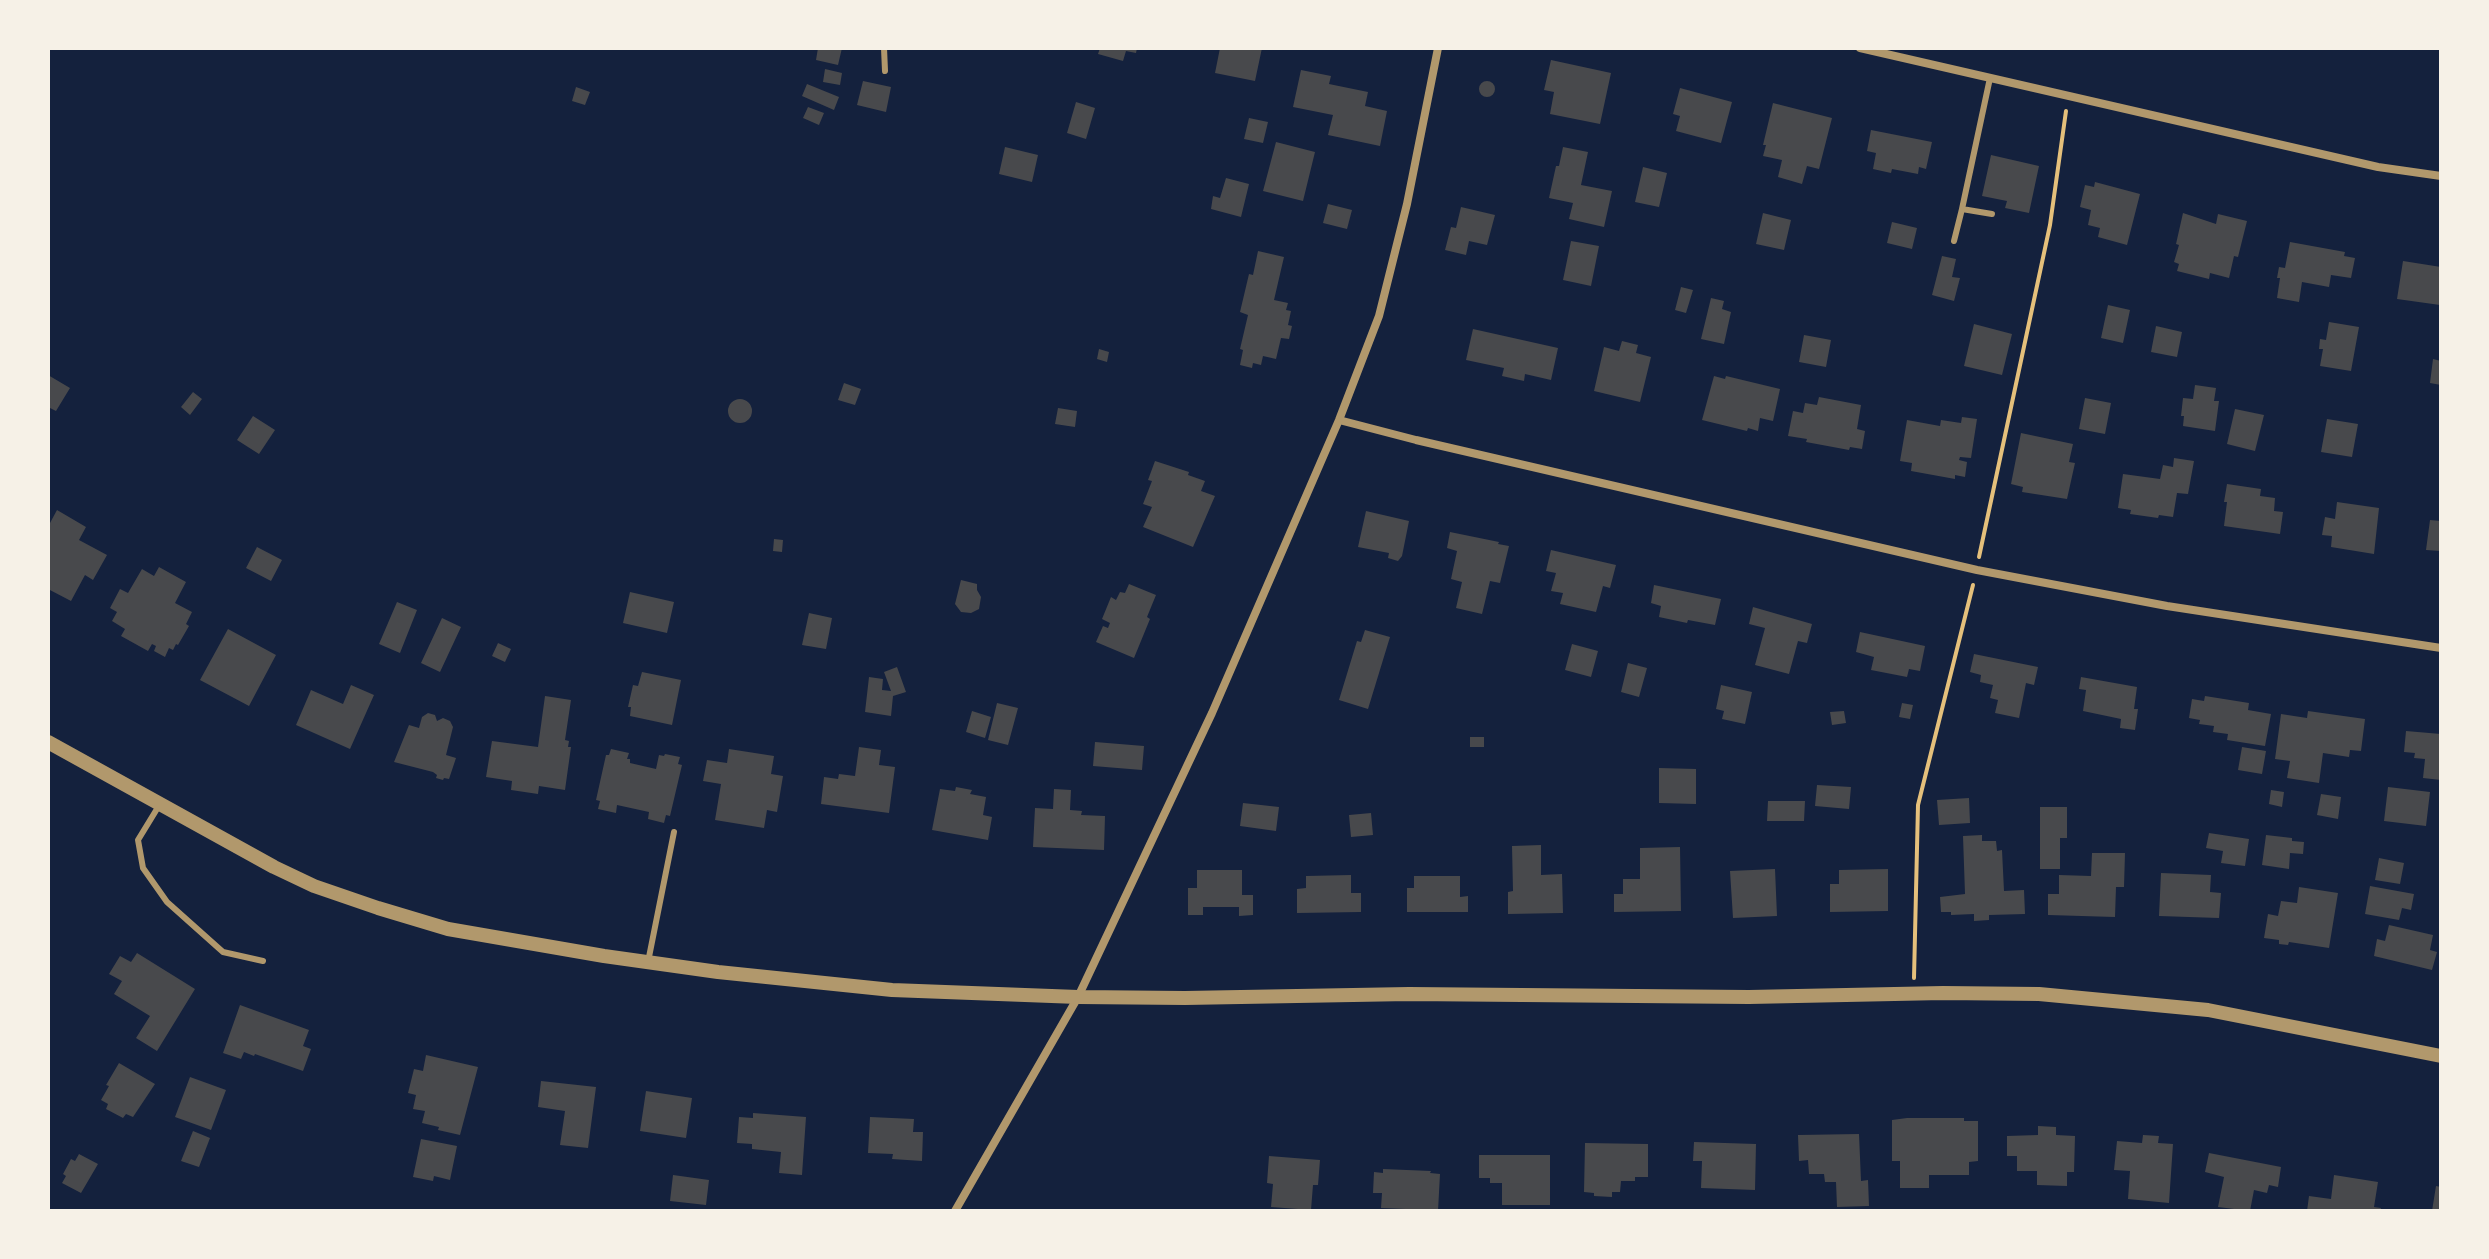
<!DOCTYPE html>
<style>
body{margin:0}
#map{position:relative;width:2489px;height:1259px;overflow:hidden;background:#14213d;font-family:Manrope,sans-serif}
canvas{display:block}
.frame{position:absolute;inset:0;border:50px solid #f6f1e7;pointer-events:none}
</style>
<div id="map">
<canvas width="2489" height="1259"></canvas>
<div class="frame"></div>
</div>
<script>
const ctx = document.querySelector('canvas').getContext('2d');
ctx.lineJoin = 'round';
function paint(path, color) { ctx.fillStyle = color; ctx.fill(path, 'evenodd'); }
const shape = rows => new Path2D(rows.map(r => 'M' + r).join(''));
function trace(path, color, width, dash) { ctx.strokeStyle = color; ctx.lineWidth = width; ctx.lineCap = dash ? 'butt' : 'round'; ctx.setLineDash(dash || []); ctx.stroke(path); }
const building = shape([
 [818,48,842,48,838,65,816,60],
 [1100,48,1137,48,1136,53,1126,51,1123,61,1098,54],
 [1220,48,1262,48,1255,81,1215,73],
 [1551,60,1611,73,1600,124,1550,114,1554,92,1544,90],
 [825,69,842,73,840,85,823,82],
 [1301,70,1331,76,1329,84,1368,92,1365,106,1387,111,1380,146,1328,135,1333,115,1293,107],
 [863,81,891,87,886,112,857,105],
 '1479 89a8 8 0 1 1 16 0a8 8 0 1 1-16 0Z',
 [807,84,839,97,834,110,802,96],
 [576,87,590,92,585,105,572,101],
 [1680,88,1732,102,1721,143,1676,131,1680,116,1673,114],
 [1076,102,1095,108,1086,139,1067,133],
 [1773,103,1832,118,1819,169,1807,166,1802,184,1778,177,1782,160,1763,156,1766,145,1763,145],
 [808,107,824,113,819,125,803,118],
 [1249,118,1268,122,1263,143,1244,139],
 [1871,130,1932,142,1926,169,1919,167,1918,174,1892,169,1891,173,1873,169,1876,153,1867,151],
 [1276,142,1315,152,1303,201,1263,191],
 [1005,147,1038,155,1032,182,999,174],
 [1563,147,1588,152,1581,185,1612,191,1604,227,1569,219,1573,203,1549,198,1556,166,1559,166],
 [1991,155,2039,166,2029,213,2005,208,2007,201,1982,196],
 [1643,167,1667,173,1659,207,1635,202],
 [1226,178,1249,184,1241,217,1211,209,1213,196,1220,198],
 [2095,182,2140,194,2127,245,2098,237,2100,228,2088,225,2091,210,2080,207,2085,185,2094,187],
 [1328,204,1352,210,1347,229,1323,223],
 [1461,207,1495,215,1487,245,1469,241,1466,255,1445,250,1451,227,1456,228],
 [1763,213,1791,220,1784,250,1756,244],
 [2183,213,2216,224,2218,214,2247,221,2238,257,2234,256,2229,278,2210,273,2209,279,2177,271,2179,264,2174,262,2179,245,2176,244],
 [1892,222,1917,228,1912,249,1887,243],
 [1571,241,1599,246,1591,286,1563,280],
 [2290,242,2345,252,2344,256,2355,258,2351,278,2331,275,2329,287,2302,282,2299,302,2277,298,2280,278,2277,278,2279,267,2285,268],
 [1258,251,1284,257,1274,300,1288,303,1286,310,1291,311,1288,325,1292,326,1289,339,1281,338,1276,359,1263,356,1261,365,1253,363,1252,368,1240,365,1243,350,1240,349,1248,315,1240,312,1249,274,1253,275],
 [1942,256,1956,259,1952,277,1960,278,1954,301,1932,295],
 [2403,261,2441,267,2440,305,2397,299],
 [1681,287,1693,290,1686,313,1675,310],
 [1711,298,1724,301,1722,309,1731,312,1724,344,1701,339],
 [2108,305,2130,310,2123,343,2101,338],
 [2329,322,2359,327,2351,371,2320,366,2323,349,2319,349,2320,339,2326,340],
 [1974,324,2012,334,2002,375,1964,366],
 [2156,326,2182,332,2177,357,2151,352],
 [1473,329,1558,348,1551,380,1525,374,1524,381,1502,376,1504,368,1466,360],
 [1804,335,1831,340,1826,367,1799,362],
 [1622,341,1638,345,1636,353,1651,357,1640,402,1594,391,1604,347,1619,351],
 [1099,349,1109,352,1107,362,1097,359],
 [2433,359,2441,361,2441,385,2430,383],
 [48,375,70,388,56,411,48,407],
 [1714,376,1725,379,1726,376,1780,389,1773,421,1760,418,1758,431,1748,428,1747,431,1702,420],
 [844,383,861,389,855,405,838,400],
 [2195,385,2216,388,2214,401,2219,401,2215,431,2183,426,2184,416,2181,416,2183,398,2193,399],
 [193,392,202,399,190,415,181,407],
 [1819,397,1861,405,1857,429,1865,431,1862,449,1850,447,1849,450,1806,442,1807,439,1788,436,1793,411,1803,413,1805,403,1817,405],
 [2085,398,2111,403,2105,434,2079,429],
 '728 411a12 12 0 1 1 24 0a12 12 0 1 1-24 0Z',
 [1058,408,1077,411,1075,427,1055,424],
 [2235,409,2264,415,2255,451,2227,444],
 [253,416,275,430,259,454,237,440],
 [1962,417,1977,419,1971,458,1960,457,1959,460,1967,462,1965,477,1955,475,1955,479,1911,471,1912,463,1900,461,1907,420,1940,426,1941,420,1961,423],
 [2327,419,2358,424,2352,457,2321,452],
 [2021,433,2073,444,2069,462,2075,463,2067,499,2022,492,2023,487,2011,484],
 [2174,458,2194,461,2188,494,2177,493,2173,517,2159,515,2158,518,2130,514,2131,510,2118,508,2123,474,2160,479,2163,465,2173,467],
 [1155,461,1189,472,1188,475,1205,481,1201,491,1215,496,1193,547,1143,527,1152,507,1143,504,1152,481,1148,480],
 [2227,484,2261,489,2260,496,2275,498,2274,511,2283,512,2280,534,2224,526,2227,502,2224,502],
 [2337,502,2379,508,2374,554,2331,547,2332,536,2322,535,2325,517,2335,519],
 [57,510,86,527,79,540,107,555,93,580,85,575,71,601,48,589,48,522,50,523],
 [1366,511,1409,521,1402,556,1398,561,1388,558,1389,553,1358,547],
 [2430,520,2441,521,2441,551,2426,550],
 [1450,532,1499,542,1498,544,1509,546,1500,583,1490,581,1482,614,1456,608,1462,582,1451,579,1457,551,1447,548],
 [774,539,783,540,782,552,773,551],
 [257,547,282,560,271,581,246,568],
 [1551,550,1616,565,1610,588,1603,586,1596,612,1560,604,1563,593,1551,591,1556,573,1546,571],
 [159,567,186,582,175,603,192,612,186,624,189,626,178,645,176,644,173,650,169,648,165,657,154,651,156,646,152,644,148,651,121,636,125,629,112,621,117,612,110,608,120,589,128,593,142,569,154,576],
 [961,580,977,584,977,590,981,597,979,609,971,613,961,612,955,604],
 [1129,584,1156,595,1147,617,1150,619,1134,658,1096,642,1103,626,1108,628,1110,623,1102,619,1111,597,1116,600,1120,592,1125,593],
 [1654,585,1721,599,1715,625,1688,620,1687,623,1659,617,1661,606,1651,603],
 [630,592,674,602,667,633,623,623],
 [397,602,417,610,400,653,379,644],
 [1753,607,1812,624,1807,643,1798,641,1789,674,1755,665,1765,628,1749,624],
 [809,613,832,618,826,649,802,645],
 [442,618,461,627,440,672,421,663],
 [228,629,276,655,249,706,200,680],
 [1365,630,1390,637,1368,709,1339,700,1357,641,1361,642],
 [1860,632,1925,646,1920,671,1909,669,1907,677,1871,670,1874,657,1856,652],
 [498,643,511,649,505,662,492,656],
 [1572,644,1598,651,1591,677,1565,670],
 [1974,654,2038,667,2034,685,2026,683,2019,718,1995,713,1998,700,1990,698,1993,685,1980,682,1981,675,1970,672],
 [1628,663,1647,668,1639,697,1621,692],
 [897,667,906,692,893,696,891,716,865,712,869,677,883,679,882,690,891,691,884,672],
 [642,672,681,680,672,725,630,716,631,707,628,707,633,685,638,686],
 [2081,677,2137,687,2134,709,2138,709,2135,730,2120,728,2121,719,2083,711,2086,690,2079,689],
 [351,685,374,695,350,749,296,725,311,690,343,704],
 [1721,685,1752,692,1745,724,1722,719,1724,711,1716,709],
 [545,696,571,700,565,740,569,741,568,747,571,747,565,790,539,786,538,794,511,790,512,781,486,777,492,741,538,747],
 [2205,696,2249,703,2248,710,2271,714,2265,746,2227,740,2228,734,2213,732,2214,726,2199,724,2200,720,2189,718,2192,699,2204,701],
 [997,703,1018,708,1008,745,988,740],
 [1902,703,1913,705,1910,719,1899,717],
 [972,711,991,717,985,738,966,732],
 [1844,711,1846,723,1832,725,1830,712],
 [2308,711,2365,719,2361,751,2350,750,2349,757,2323,753,2319,783,2287,778,2290,761,2275,759,2281,714,2307,718],
 [428,713,435,715,437,721,443,718,450,721,453,727,446,755,456,758,449,779,444,778,443,780,436,778,437,775,433,772,394,762,409,725,419,728,422,717],
 [2406,731,2441,734,2441,780,2423,778,2425,759,2414,758,2415,753,2404,752],
 [1470,737,1484,737,1484,747,1470,747],
 [1095,742,1144,746,1142,770,1093,766],
 [859,747,881,750,879,765,895,767,889,813,821,804,824,777,838,779,839,774,855,776],
 [2242,747,2266,751,2262,774,2238,770],
 [611,749,629,753,627,759,630,759,630,763,656,769,659,755,664,756,665,754,680,757,678,764,682,765,670,816,666,815,664,823,648,819,649,812,617,805,616,813,598,809,600,801,596,800,606,755,609,755],
 [729,749,774,756,771,774,783,776,777,812,767,810,764,828,715,820,721,784,703,781,707,760,727,763],
 [1659,768,1696,769,1696,804,1659,803],
 [1817,785,1851,787,1849,809,1815,806],
 [956,787,972,790,970,794,986,797,983,815,992,817,988,840,932,830,940,789,955,791],
 [2388,787,2430,792,2426,826,2384,821],
 [1054,789,1071,790,1070,810,1082,811,1081,815,1105,816,1104,850,1033,847,1035,808,1053,809],
 [2271,790,2284,792,2282,807,2269,804],
 [2321,794,2341,797,2338,819,2317,815],
 [1969,798,1970,823,1939,825,1937,800],
 [1768,801,1805,801,1804,821,1767,821],
 [1243,803,1279,807,1276,831,1240,826],
 [2040,807,2067,807,2067,838,2060,838,2060,869,2040,869],
 [1371,813,1373,835,1351,837,1349,815],
 [2209,833,2249,839,2245,866,2221,863,2223,851,2206,848],
 [1982,835,1982,841,1996,841,1997,851,2002,850,2004,891,2024,890,2025,914,1989,915,1989,920,1974,921,1974,914,1951,915,1951,912,1941,912,1940,897,1965,894,1963,836],
 [2266,835,2292,838,2292,841,2304,842,2303,854,2290,853,2289,869,2262,865],
 [1541,845,1541,875,1562,874,1563,913,1508,914,1508,892,1513,891,1512,846],
 [1680,847,1681,911,1614,912,1614,894,1623,894,1623,879,1640,879,1640,848],
 [2092,853,2125,853,2124,887,2116,887,2115,917,2048,915,2048,894,2059,894,2059,875,2091,876],
 [2379,858,2404,863,2400,884,2375,880],
 [1775,869,1777,916,1733,918,1730,871],
 [1888,869,1888,911,1830,912,1830,884,1839,884,1839,870],
 [1197,870,1242,870,1242,895,1253,895,1253,915,1239,916,1239,907,1203,907,1203,915,1188,915,1188,888,1197,888],
 [2161,873,2211,875,2210,892,2221,893,2219,918,2159,916],
 [1351,875,1351,893,1361,893,1361,912,1297,913,1297,889,1306,888,1306,876],
 [1414,876,1460,876,1460,897,1468,896,1468,912,1407,912,1407,888,1414,888],
 [2370,886,2414,894,2411,910,2402,908,2399,920,2365,914],
 [2299,887,2338,893,2329,948,2289,942,2288,945,2279,944,2279,940,2264,938,2268,914,2278,916,2281,901,2297,903],
 [2389,925,2433,935,2430,950,2437,952,2432,970,2374,956,2377,939,2385,941],
 [137,953,195,989,157,1051,136,1038,150,1016,114,994,122,981,109,974,120,956,131,962],
 [240,1005,309,1030,303,1046,311,1049,303,1071,255,1054,254,1056,244,1052,241,1059,223,1053],
 [426,1055,478,1067,460,1135,438,1130,439,1127,422,1123,425,1111,413,1109,416,1095,408,1093,414,1069,423,1071],
 [119,1063,155,1084,133,1117,126,1114,123,1118,106,1109,108,1104,101,1100,109,1086,106,1085],
 [190,1077,226,1090,211,1130,175,1117],
 [541,1081,596,1087,588,1148,560,1145,565,1111,538,1107],
 [646,1091,692,1098,686,1138,640,1131],
 [753,1113,806,1117,802,1175,779,1173,781,1152,752,1149,752,1144,737,1143,739,1117,753,1118],
 [870,1117,914,1119,913,1132,923,1132,922,1161,892,1159,893,1154,868,1153],
 [1907,1118,1964,1118,1964,1121,1978,1121,1978,1161,1969,1162,1969,1175,1929,1175,1929,1188,1900,1188,1900,1161,1892,1161,1892,1120],
 [2038,1126,2056,1127,2056,1135,2075,1136,2074,1172,2067,1172,2067,1186,2037,1185,2037,1171,2017,1171,2017,1156,2007,1156,2007,1136,2038,1135],
 [193,1131,210,1138,199,1167,181,1161],
 [1859,1134,1861,1181,1868,1180,1869,1206,1837,1207,1836,1182,1825,1182,1824,1174,1809,1174,1808,1160,1799,1161,1798,1135],
 [2143,1135,2159,1136,2158,1143,2173,1144,2169,1203,2128,1199,2130,1171,2114,1170,2117,1141,2142,1143],
 [421,1139,457,1146,450,1180,434,1176,433,1181,413,1177],
 [1694,1142,1756,1144,1755,1190,1701,1188,1702,1161,1693,1161],
 [1585,1143,1648,1144,1648,1177,1635,1177,1635,1181,1621,1181,1620,1192,1612,1192,1612,1197,1594,1196,1594,1193,1584,1192],
 [2209,1153,2281,1167,2278,1187,2269,1185,2267,1193,2254,1190,2250,1211,2218,1207,2224,1177,2205,1172],
 [79,1154,98,1164,81,1193,62,1183,66,1176,63,1174,71,1159,75,1161],
 [1479,1155,1550,1155,1550,1205,1502,1205,1502,1183,1490,1183,1490,1178,1479,1178],
 [1269,1156,1320,1160,1318,1185,1313,1185,1311,1210,1271,1207,1273,1184,1267,1183],
 [1383,1169,1431,1171,1430,1173,1440,1174,1438,1211,1405,1211,1405,1209,1381,1208,1382,1193,1373,1193,1374,1172,1383,1173],
 [673,1175,709,1180,706,1205,670,1201],
 [2334,1175,2378,1182,2374,1207,2381,1208,2380,1211,2307,1211,2309,1196,2331,1199],
 [2436,1186,2441,1187,2441,1211,2432,1211]
]);
const path = shape([
 [1979,557,2050,225,2066,111],
 [1914,978,1918,805,1973,585]
]);
const service = shape([
 [884,48,885,71],
 [1990,78,1962,209,1992,214],
 [1954,241,1962,209],
 [160,804,138,840,143,868,167,902,223,952,263,961],
 [648,962,674,832]
]);
const minor = shape([
 [1860,48,2378,167,2441,176],
 [1339,420,1416,440,1977,570,2167,606,2441,648],
 [955,1211,1078,997,1212,713,1339,420,1379,316,1407,204,1438,48]
]);
const tertiary = shape([
 [48,742,274,867,314,886,378,908,448,929,604,956,718,972,892,990,1078,997,1185,998,1409,994,1749,997,1943,993,2039,994,2208,1010,2441,1056]
]);
paint(building, '#48494c');
trace(path, '#e5c07b', 4);
trace(service, '#b1986c', 6);
trace(minor, '#b1986c', 8);
trace(tertiary, '#b1986c', 14);
</script>
